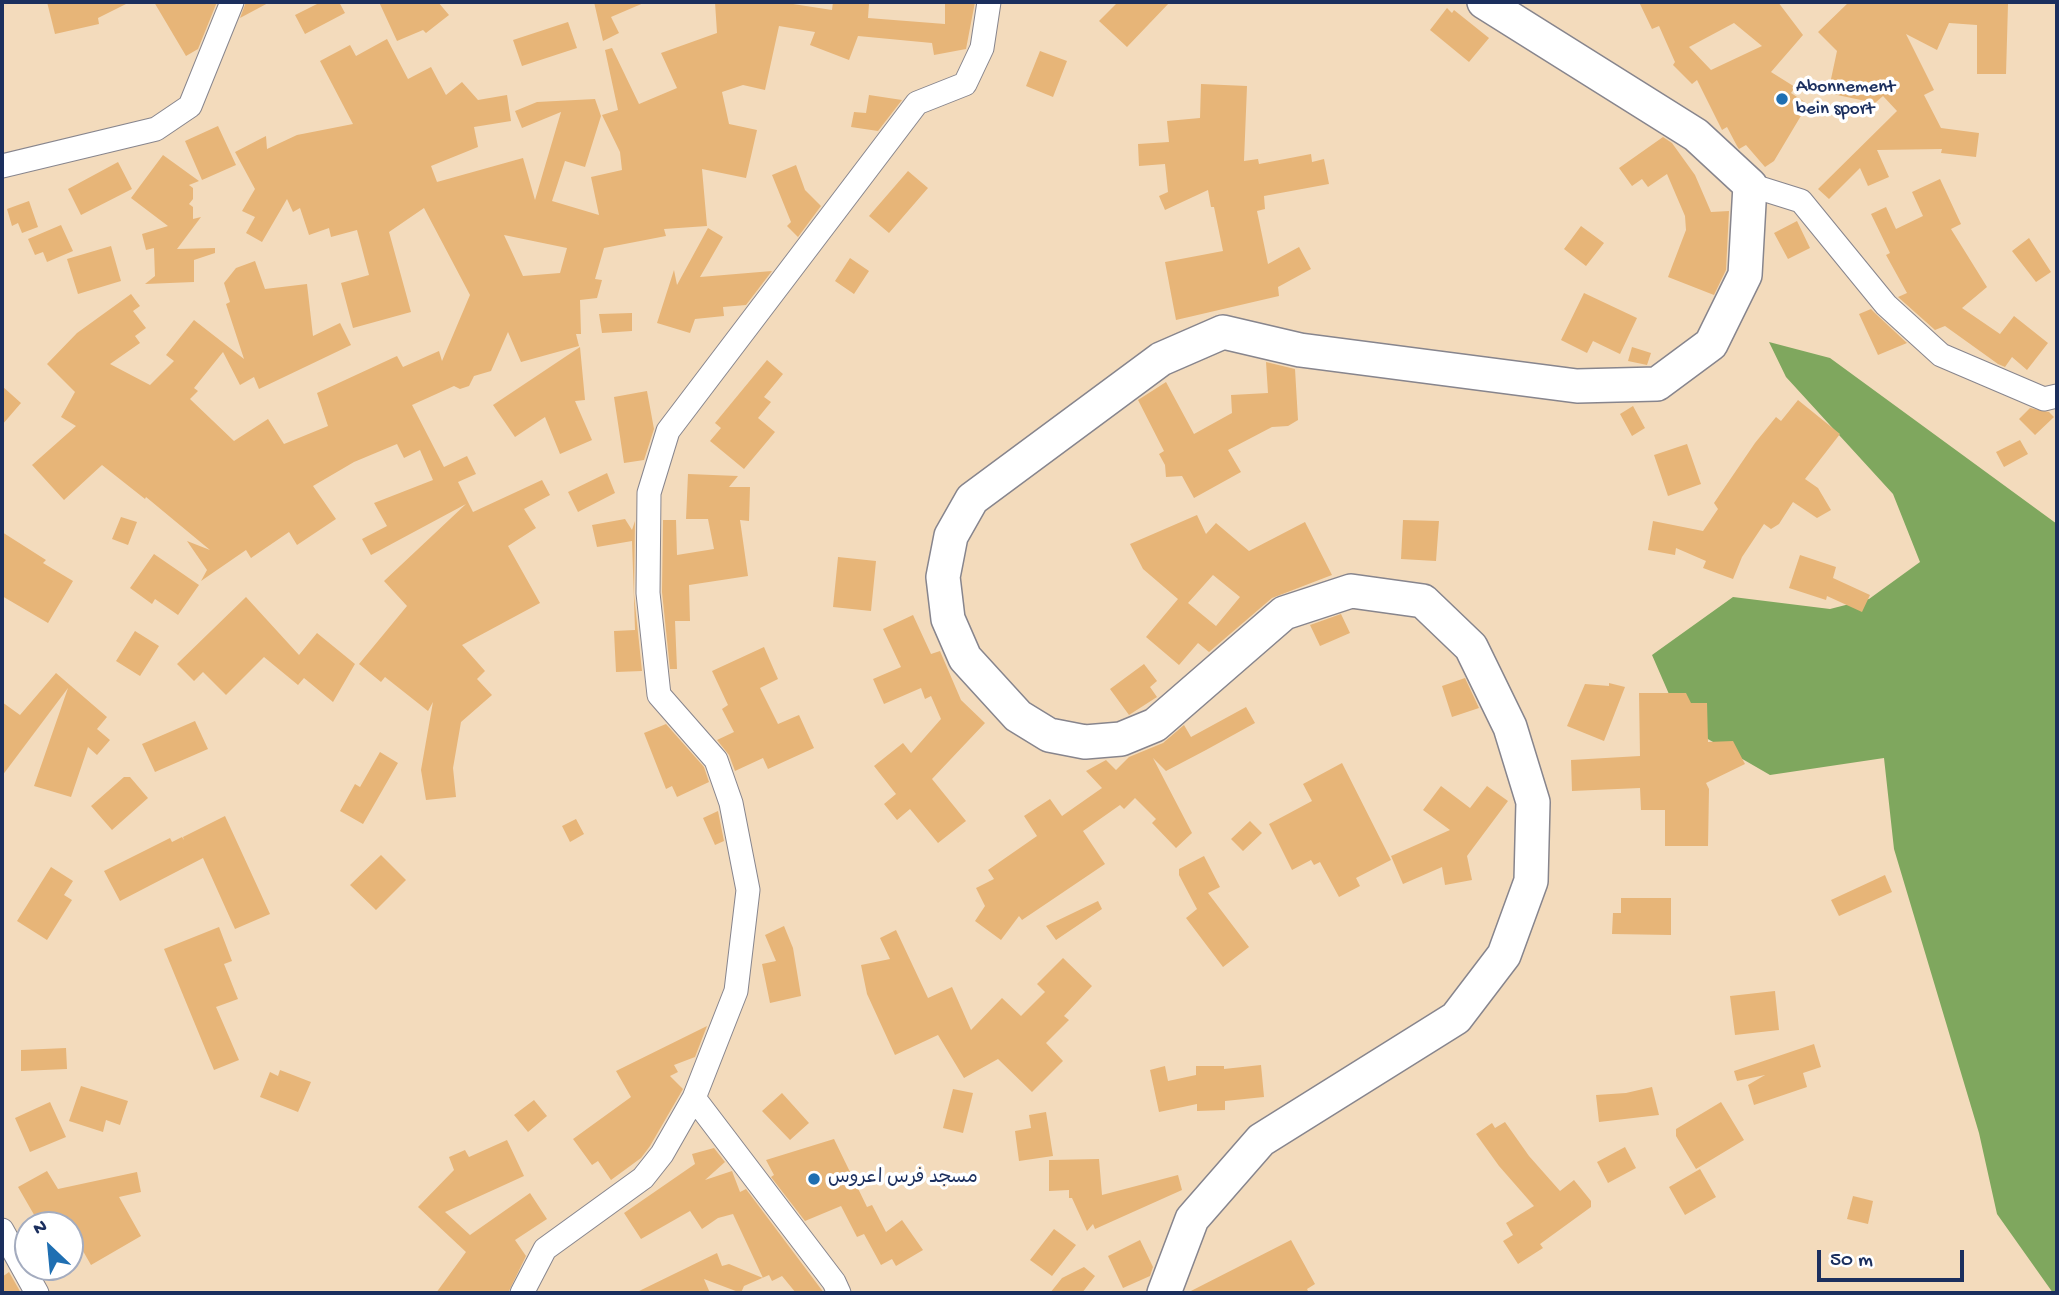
<!DOCTYPE html>
<meta charset="utf-8">
<style>
body{margin:0}
#map{position:relative;width:2059px;height:1295px;overflow:hidden;background:#f3dbbc;font-family:"Gochi Hand",sans-serif}
canvas{display:block}
.frame{position:absolute;inset:0;border:4px solid #1b2f5e;pointer-events:none}
.north{position:absolute;left:14px;top:1211px;width:70px;height:70px;box-sizing:border-box;background:#fff;border:2px solid #a4acbf;border-radius:50%;rotate:334deg;font-size:19px;font-weight:700;line-height:28px;text-align:center;color:#1b2f5e}
.north::after{content:'';display:block;margin:auto;width:24px;height:32px;background:#1f6fb2;clip-path:polygon(50% 0,100% 100%,50% 72%,0 100%)}
.scale{position:absolute;left:1817px;top:1250px;width:147px;height:32px;box-sizing:border-box;border:4px solid #1b2f5e;border-top:0;padding-left:9px;font-size:21px;line-height:24px;white-space:nowrap;color:#1b2f5e;-webkit-text-stroke:5px #fff;paint-order:stroke}
</style>
<div id="map">
<canvas width="2059" height="1295"></canvas>
<div class="frame"></div>
<div class="north">N</div>
<div class="scale">50 m</div>
</div>
<script>
const ctx = document.querySelector('canvas').getContext('2d');
ctx.lineJoin = 'round';
function paint(path, color) { ctx.fillStyle = color; ctx.fill(path, 'evenodd'); }
const shape = rows => new Path2D(rows.map(r => 'M' + r).join(''));
function trace(path, color, width, dash) { ctx.strokeStyle = color; ctx.lineWidth = width; ctx.lineCap = dash ? 'butt' : 'round'; ctx.setLineDash(dash || []); ctx.stroke(path); }
function write(font, color, halo, rows, align = 'center') {
  ctx.font = font + ' "Gochi Hand","Playpen Sans Arabic",sans-serif'; ctx.lineWidth = 7; ctx.setLineDash([]); ctx.textBaseline = 'middle'; ctx.strokeStyle = halo; ctx.fillStyle = color; for (const [text, x, y, turn = 0] of rows) {
    ctx.save(); ctx.translate(x, y); ctx.rotate((+turn || 0) * Math.PI / 180); ctx.textAlign = isNaN(turn) ? turn : align; if (halo) ctx.strokeText(text, 0, 0); ctx.fillText(text, 0, 0); ctx.restore();
  }
}
const forest = shape([
 [1769,342,1830,358,2057,524,2057,1293,2053,1293,1997,1214,1979,1133,1894,849,1884,758,1770,775,1682,724,1652,655,1733,597,1830,609,1869,599,1920,562,1893,494,1786,377]
]);
const building = shape([
 [47,2,130,2,98,18,99,24,55,34],
 [154,2,217,2,198,49,186,56],
 [246,2,270,2,240,18],
 [321,2,339,2,345,13,305,34,295,15],
 [379,2,438,2,449,15,426,33,423,30,397,41],
 [594,2,646,2,611,17,619,33,603,41],
 [715,2,780,2,832,10,833,2,854,2,869,4,868,18,945,24,945,2,975,2,966,49,934,55,932,43,858,36,849,60,810,45,815,32,779,26,765,90,743,85,722,92,729,124,757,130,746,178,702,169,707,226,664,229,666,236,604,248,595,279,602,280,597,298,580,300,581,334,576,334,579,346,521,362,508,332,491,371,474,376,469,386,460,389,454,386,412,405,444,467,467,456,476,474,458,482,473,512,542,480,550,495,524,509,536,528,508,546,540,603,462,645,485,671,477,679,492,695,461,722,453,768,456,797,426,800,421,770,433,702,428,711,385,677,381,682,359,664,407,606,384,581,466,504,371,555,362,539,387,526,374,503,433,480,420,450,404,458,397,444,354,462,313,486,336,519,297,545,289,532,251,558,246,550,201,581,207,570,187,541,210,550,146,497,145,499,102,465,64,500,32,465,76,426,61,417,75,392,47,364,77,333,131,294,140,306,133,311,146,328,135,336,140,343,110,364,150,385,174,361,166,355,194,320,244,359,226,304,230,302,224,283,236,268,255,261,265,289,307,284,313,336,340,323,351,345,259,389,254,377,240,385,223,352,194,388,198,391,190,399,234,441,268,419,284,444,328,426,317,393,397,356,403,367,439,351,442,361,470,295,424,208,389,232,411,312,353,328,341,283,369,275,357,230,331,237,329,228,309,235,300,208,293,212,287,199,262,242,246,233,255,217,242,211,255,189,235,152,266,136,267,149,297,135,353,124,320,61,350,45,356,56,387,39,408,79,431,67,446,95,462,82,478,100,507,95,511,121,474,127,478,147,431,166,437,182,523,158,535,200,561,112,522,128,515,111,537,102,595,99,601,116,585,167,565,161,552,201,599,215,591,177,622,170,620,152,602,115,618,110,605,50,612,48,639,104,677,88,661,53,717,33],
 [504,235,567,248,560,273,523,276],
 [1118,2,1170,2,1127,47,1099,21],
 [1639,2,1778,2,1803,35,1771,72,1795,87,1791,93,1808,104,1774,161,1765,167,1746,145,1739,149,1737,146,1727,127,1722,130,1697,80,1692,84,1673,65,1675,62,1659,26,1652,29],
 [1734,23,1762,46,1711,70,1689,47],
 [1849,2,2008,4,2006,74,1977,74,1977,25,1949,23,1937,50,1906,34,1934,90,1924,95,1941,128,1979,133,1976,157,1941,153,1942,149,1877,150,1889,177,1868,186,1860,168,1829,199,1818,189,1897,111,1883,96,1875,103,1828,93,1837,51,1818,32],
 [1447,8,1452,13,1454,10,1489,38,1469,62,1430,30],
 [568,22,577,48,522,66,513,40],
 [1040,51,1067,61,1053,97,1026,86],
 [1201,84,1247,86,1244,161,1258,159,1259,164,1311,154,1312,162,1324,159,1329,184,1264,196,1265,209,1257,211,1268,264,1299,247,1311,269,1278,287,1279,296,1176,320,1165,262,1223,251,1214,207,1211,207,1208,190,1165,210,1159,196,1168,192,1165,164,1139,166,1138,144,1169,142,1167,121,1200,118],
 [869,95,902,100,878,131,851,127,854,112,866,113],
 [218,126,236,165,202,180,185,141],
 [1663,137,1672,143,1695,175,1711,212,1729,211,1726,270,1714,295,1668,277,1686,230,1685,216,1667,174,1648,187,1642,179,1632,186,1619,168],
 [163,155,199,181,189,185,193,188,193,199,189,204,193,207,193,219,201,217,177,249,215,248,215,253,194,260,194,282,145,284,155,276,154,248,146,250,142,234,168,226,131,198],
 [118,162,132,189,81,215,68,189],
 [796,165,805,190,821,206,798,237,787,226,791,222,772,175],
 [908,171,928,188,889,233,869,216],
 [1940,179,1961,224,1951,229,1987,287,1962,308,2000,334,2014,316,2048,343,2027,370,2012,357,2005,367,1998,364,1945,326,1935,330,1898,297,1907,293,1886,255,1890,253,1871,214,1886,207,1896,229,1923,216,1912,192],
 [29,201,38,227,22,233,18,223,12,226,7,209],
 [1797,221,1810,248,1788,259,1774,233],
 [61,225,73,251,47,262,43,252,35,255,28,239],
 [1581,226,1604,243,1586,266,1564,249],
 [708,228,723,237,700,277,772,271,746,305,723,307,724,316,695,319,690,333,657,323,674,270,677,285],
 [2029,238,2051,272,2036,282,2012,251],
 [111,246,121,281,78,294,67,259],
 [850,258,869,271,854,294,835,281],
 [1584,293,1637,318,1620,354,1593,341,1587,353,1561,340],
 [1871,309,1877,315,1907,343,1878,355,1859,314],
 [632,313,632,331,602,333,599,314],
 [580,347,585,400,575,401,592,440,560,454,545,417,515,437,493,405],
 [1632,347,1651,353,1647,365,1628,361],
 [767,360,783,374,764,397,771,402,758,418,775,432,744,469,710,441,721,428,715,423],
 [1266,362,1295,369,1298,420,1288,426,1272,427,1228,450,1241,472,1194,498,1182,476,1166,477,1165,465,1159,454,1164,451,1138,400,1166,382,1194,434,1232,413,1231,395,1268,393],
 [2,386,21,403,2,425],
 [647,391,654,429,644,460,624,463,614,397],
 [1798,400,1840,434,1805,479,1818,488,1831,510,1817,518,1793,502,1779,524,1771,529,1764,524,1742,557,1733,579,1703,568,1706,561,1676,548,1675,555,1648,550,1653,521,1703,531,1718,509,1714,503,1755,443,1776,417,1781,421],
 [1633,406,1645,428,1632,436,1620,414],
 [2030,408,2049,412,2054,417,2035,435,2019,419],
 [2020,440,2028,454,2004,467,1996,452],
 [1687,444,1701,484,1668,496,1654,455],
 [607,473,615,493,578,512,568,492],
 [688,474,738,476,729,487,750,487,749,521,740,520,748,576,689,585,690,621,675,621,677,669,670,669,662,592,663,520,676,520,677,555,714,549,708,519,686,519],
 [1197,515,1206,534,1216,523,1249,551,1305,522,1332,575,1272,598,1209,652,1198,643,1179,665,1146,637,1178,599,1143,569,1130,544],
 [1213,575,1240,597,1216,626,1188,603],
 [121,517,137,522,128,545,112,539],
 [625,519,632,530,635,521,634,594,642,671,616,672,614,631,635,630,632,541,597,547,592,525],
 [1403,520,1439,521,1436,561,1401,559],
 [2,532,46,560,43,563,73,581,48,623,2,596],
 [154,554,199,585,178,615,155,599,152,604,130,588],
 [1800,555,1836,567,1833,578,1870,595,1862,612,1827,596,1826,600,1789,588],
 [838,557,876,561,871,611,833,607],
 [246,597,299,655,317,633,355,664,333,702,304,678,298,685,264,657,226,695,203,672,194,681,177,664],
 [1341,614,1350,633,1320,646,1310,625],
 [913,615,931,654,940,651,961,700,985,723,932,779,966,821,938,843,910,809,897,820,884,804,896,794,874,766,903,743,911,753,941,719,931,696,925,699,921,688,884,704,873,679,901,667,883,629],
 [135,631,159,646,140,676,116,661],
 [764,647,778,679,760,688,778,724,799,715,814,748,768,769,763,758,735,771,729,755,717,740,734,732,722,709,728,705,712,671],
 [1144,664,1157,681,1150,687,1157,697,1129,715,1110,689],
 [56,673,107,717,97,729,110,740,97,755,88,747,71,797,34,786,68,688,2,776,2,702,20,715],
 [1465,678,1479,708,1452,717,1442,686],
 [1609,683,1625,687,1604,741,1567,726,1585,684,1609,686],
 [1639,693,1686,693,1691,703,1707,703,1708,742,1733,741,1745,764,1706,783,1709,789,1708,846,1665,846,1665,810,1641,810,1640,788,1572,791,1571,760,1640,756],
 [1246,707,1255,723,1206,750,1166,771,1153,758,1192,833,1176,848,1152,823,1156,819,1135,798,1124,809,1120,805,1083,831,1105,864,1022,920,1019,916,1001,940,975,921,985,906,976,888,994,879,988,870,1037,836,1024,816,1050,799,1062,816,1102,788,1086,771,1106,760,1116,770,1129,757,1163,743,1184,725,1191,737],
 [195,721,208,749,155,772,142,744],
 [666,724,704,767,709,782,677,797,672,786,666,789,644,733],
 [380,752,398,763,363,824,340,811,355,784,360,787],
 [1342,763,1391,860,1356,878,1360,886,1339,897,1320,862,1314,865,1311,860,1292,870,1269,824,1312,801,1303,784],
 [124,777,130,777,148,798,112,830,91,806],
 [1441,786,1470,808,1487,786,1508,801,1467,856,1472,880,1445,885,1442,867,1403,884,1391,856,1450,830,1423,810],
 [718,811,724,841,715,845,703,818],
 [225,816,270,914,235,929,203,858,120,901,104,871,170,838,172,842,182,837,184,840,183,837],
 [576,819,584,834,570,842,562,826],
 [1250,821,1262,833,1243,851,1231,839],
 [381,855,406,880,376,910,350,885],
 [1204,856,1220,887,1208,893,1249,947,1223,967,1186,918,1197,909,1179,875,1179,869],
 [51,867,73,881,64,895,72,900,47,940,17,921],
 [1885,875,1892,892,1839,916,1831,900],
 [1621,898,1671,898,1671,935,1612,934,1613,913,1621,913],
 [1098,901,1102,909,1056,940,1046,926],
 [784,926,793,948,801,996,770,1003,762,964,776,961,765,935],
 [219,927,232,961,224,964,238,999,216,1007,239,1060,214,1070,164,949],
 [896,930,928,998,952,987,971,1030,1002,998,1021,1016,1045,992,1037,984,1063,958,1092,986,1064,1016,1069,1020,1046,1043,1063,1061,1032,1092,998,1059,964,1078,938,1035,895,1055,867,994,861,965,890,959,880,938],
 [1775,991,1779,1030,1735,1035,1730,996],
 [707,1026,695,1057,674,1065,678,1072,670,1076,683,1089,650,1146,641,1158,611,1180,598,1161,592,1165,573,1139,631,1097,616,1071],
 [1814,1044,1821,1067,1803,1073,1807,1087,1754,1105,1748,1085,1765,1075,1737,1081,1734,1071],
 [66,1048,67,1069,21,1071,21,1050],
 [1261,1065,1264,1097,1225,1101,1225,1110,1197,1111,1197,1104,1159,1112,1150,1070,1165,1066,1168,1081,1196,1075,1196,1066,1224,1066,1224,1069],
 [280,1070,311,1082,298,1112,260,1097,270,1072,278,1076],
 [81,1086,128,1101,120,1125,106,1120,103,1132,69,1121],
 [1652,1087,1659,1115,1599,1122,1596,1095,1626,1093],
 [953,1089,973,1093,963,1133,943,1128],
 [782,1093,809,1123,790,1140,762,1111],
 [534,1100,547,1116,528,1132,514,1115],
 [50,1102,66,1137,30,1152,15,1118],
 [1721,1102,1744,1140,1696,1169,1676,1136,1676,1129],
 [1046,1112,1053,1156,1019,1161,1015,1131,1031,1128,1029,1115],
 [1505,1122,1529,1156,1560,1191,1574,1180,1591,1201,1591,1207,1540,1244,1543,1248,1518,1264,1503,1241,1513,1235,1506,1223,1534,1206,1499,1166,1476,1134,1492,1123,1495,1128],
 [834,1139,867,1207,872,1205,886,1232,902,1220,923,1250,896,1266,892,1259,881,1265,864,1234,857,1237,841,1206,805,1221,771,1177,774,1175,766,1160],
 [507,1140,524,1176,445,1212,470,1235,530,1193,547,1219,515,1240,526,1256,508,1293,436,1293,466,1252,418,1207,454,1170,449,1157,465,1150,469,1157],
 [1625,1147,1636,1168,1608,1183,1597,1162],
 [714,1148,725,1162,705,1180,732,1171,740,1192,746,1189,824,1293,796,1293,782,1276,772,1281,769,1275,744,1286,741,1293,704,1279,710,1293,635,1293,717,1253,722,1266,729,1264,763,1278,733,1214,718,1218,702,1229,690,1211,641,1239,624,1213,695,1164,692,1154],
 [1099,1159,1102,1195,1178,1175,1182,1190,1095,1229,1093,1224,1087,1231,1072,1198,1069,1198,1069,1190,1049,1191,1049,1160],
 [1700,1169,1716,1197,1685,1215,1669,1187],
 [47,1171,58,1189,137,1172,141,1192,119,1197,141,1236,91,1265,75,1237,70,1240,70,1225,40,1225,18,1187],
 [1853,1196,1873,1201,1868,1224,1847,1219],
 [1054,1229,1076,1245,1052,1276,1030,1260],
 [1140,1240,1153,1267,1150,1276,1123,1288,1108,1256],
 [1291,1240,1315,1284,1307,1289,1309,1293,1187,1293],
 [1084,1267,1095,1276,1082,1293,1050,1293,1062,1278],
 [9,1272,21,1293,2,1293,2,1277]
]);
const street = shape([
 [2,166,156,129,190,106,232,2],
 [1750,185,1801,201,1886,305,1941,355,2044,399,2057,396],
 [2,1230,37,1293],
 [522,1293,545,1249,643,1178,662,1154,694,1098],
 [839,1293,834,1282,694,1098,736,991,748,890,731,803,716,760,659,695,648,593,649,493,668,431,917,103,965,84,982,48,989,2]
]);
const secondary = shape([
 [1164,1293,1192,1219,1261,1140,1456,1018,1504,955,1531,881,1533,802,1510,727,1471,647,1423,601,1351,591,1284,613,1155,725,1121,739,1085,742,1049,735,1018,716,965,658,948,619,943,577,951,536,972,499,1161,359,1223,332,1300,350,1577,386,1657,384,1711,344,1745,275,1750,185,1696,135,1484,2]
]);
const markers = [
 [1782,99,7,"#1f6fb2"],
 [814,1179,7,"#1f6fb2"]
];
const poiNames = [
 ["Abonnement",1796,88],
 ["bein sport",1796,110],
 ["مسجد فرس اعروس",828,1179]
];
paint(forest, '#7fa75e');
paint(building, '#e7b578');
trace(street, '#87858d', 25);
trace(secondary, '#87858d', 36);
trace(street, '#fff', 23);
trace(secondary, '#fff', 33);
for (const [x, y, r, color] of markers) { const dot = new Path2D(); dot.arc(x, y, r, 0, 2 * Math.PI); ctx.fillStyle = color; ctx.fill(dot); trace(dot, '#fff', 2.5); }
write('19px', '#1b2f5e', '#fff', poiNames, 'left');
</script>
